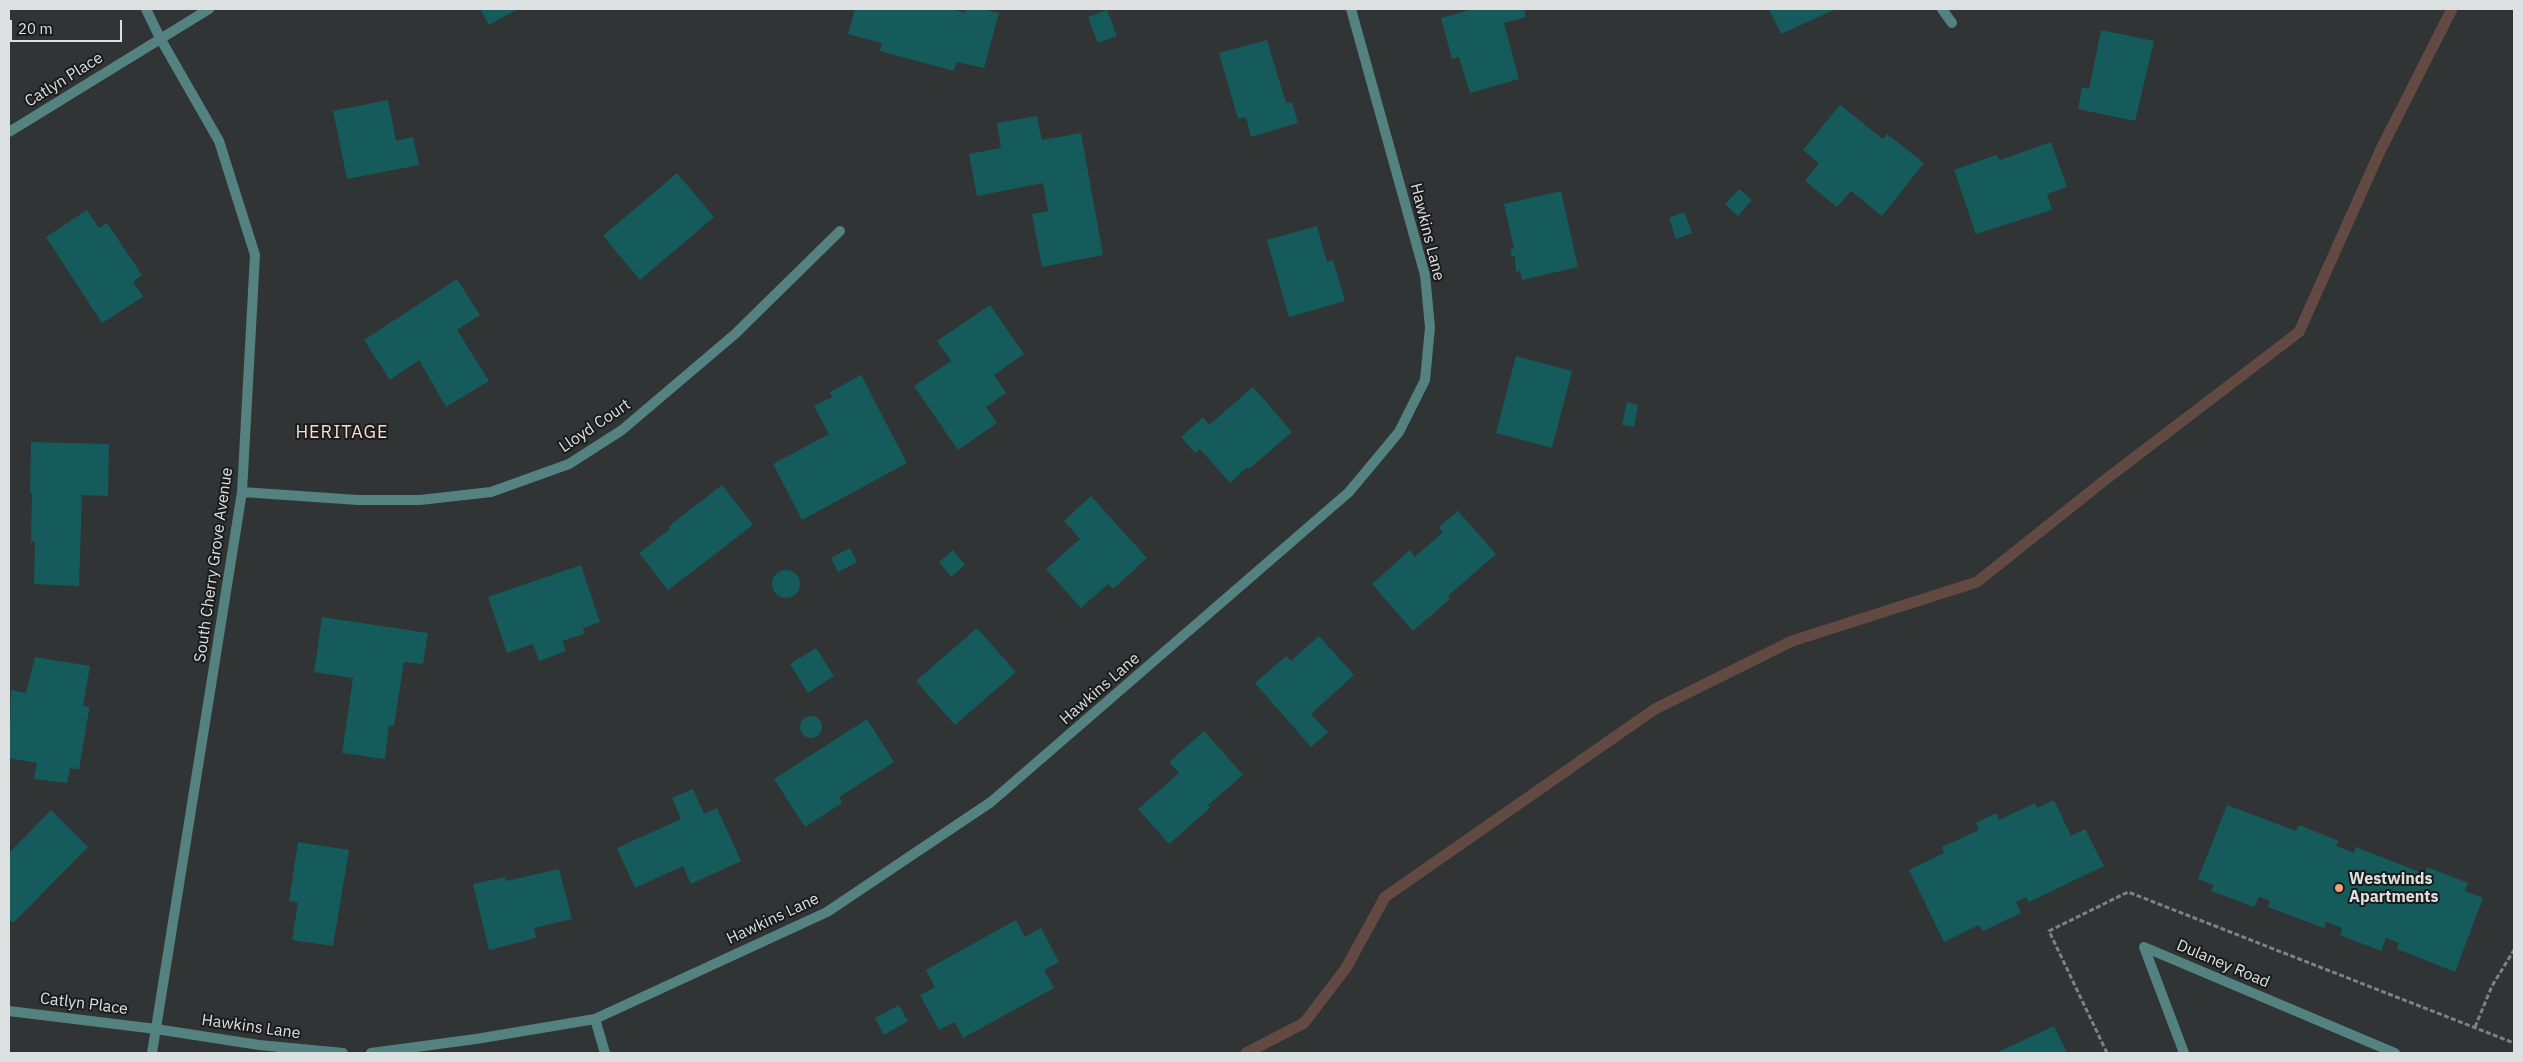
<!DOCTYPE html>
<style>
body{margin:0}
#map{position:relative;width:2523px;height:1062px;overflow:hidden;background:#303434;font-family:"IBM Plex Sans",sans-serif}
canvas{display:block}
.frame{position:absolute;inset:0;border:10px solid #dde0e0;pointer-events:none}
.scale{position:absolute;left:10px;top:20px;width:112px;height:22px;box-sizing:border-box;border:2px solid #dde0e0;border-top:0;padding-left:6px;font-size:15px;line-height:18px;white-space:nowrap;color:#dde0e0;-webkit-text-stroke:4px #1a1b1b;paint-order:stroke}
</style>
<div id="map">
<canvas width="2523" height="1062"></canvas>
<div class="frame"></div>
<div class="scale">20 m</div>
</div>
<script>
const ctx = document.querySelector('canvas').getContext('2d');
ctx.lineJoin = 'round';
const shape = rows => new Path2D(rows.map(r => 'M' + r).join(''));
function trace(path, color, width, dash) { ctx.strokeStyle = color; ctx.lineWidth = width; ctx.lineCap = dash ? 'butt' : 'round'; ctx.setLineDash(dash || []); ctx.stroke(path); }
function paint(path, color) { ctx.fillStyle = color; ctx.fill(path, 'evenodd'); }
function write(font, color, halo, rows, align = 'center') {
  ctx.font = font + ' "IBM Plex Sans",sans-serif'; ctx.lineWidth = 4; ctx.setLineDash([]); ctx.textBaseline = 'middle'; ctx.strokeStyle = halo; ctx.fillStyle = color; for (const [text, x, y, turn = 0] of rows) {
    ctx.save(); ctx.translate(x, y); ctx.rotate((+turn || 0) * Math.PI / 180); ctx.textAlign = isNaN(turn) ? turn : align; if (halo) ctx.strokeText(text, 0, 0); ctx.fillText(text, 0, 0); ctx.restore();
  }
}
const stream = shape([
 [1246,1053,1304,1023,1346,968,1385,897,1655,709,1792,641,1977,582,2105,480,2299,332,2381,149,2452,9]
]);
const building = shape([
 [480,9,518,9,489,25],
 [855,9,951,9,965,13,966,9,982,9,999,13,984,68,957,62,954,71,880,51,882,43,848,34],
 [1473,9,1524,9,1526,17,1504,23,1519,79,1470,93,1459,57,1452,59,1441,18],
 [1769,9,1834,9,1834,10,1781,34],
 [1107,10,1117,36,1098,43,1088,17],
 [2101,30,2154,41,2135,121,2078,109,2082,87,2089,89],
 [1267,40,1286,103,1292,102,1298,123,1251,137,1246,117,1238,119,1219,53],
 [388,100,396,141,413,137,419,165,347,179,333,111],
 [1840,105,1883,139,1887,134,1924,163,1882,216,1851,191,1837,207,1805,181,1819,163,1803,150],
 [1037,116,1042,140,1081,133,1103,255,1042,267,1032,214,1048,211,1043,183,977,196,969,154,1001,148,997,123],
 [2051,142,2067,187,2047,194,2052,210,1976,234,1954,170,1996,155,2000,160],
 [677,173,714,217,640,280,603,236],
 [1739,189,1752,200,1738,216,1725,204],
 [1561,191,1578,267,1522,280,1520,271,1516,272,1515,256,1512,257,1510,249,1514,248,1504,204],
 [87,210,99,228,107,223,142,275,133,282,143,297,102,323,46,237],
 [1684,212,1692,233,1676,239,1669,218],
 [1317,226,1327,262,1333,260,1345,301,1289,317,1267,240],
 [457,279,480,315,457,330,489,381,446,407,419,360,390,380,364,340],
 [990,305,1024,354,994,375,1006,393,986,407,997,423,958,450,914,386,951,361,937,341],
 [1516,356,1572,371,1552,448,1496,433],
 [861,375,907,463,802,520,773,464,829,434,814,406,832,397,830,392],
 [1253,387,1292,432,1249,469,1247,467,1230,483,1200,449,1195,453,1181,437,1203,417,1209,425],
 [1627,402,1638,405,1634,427,1622,425],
 [31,442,109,444,108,496,82,495,79,586,34,584,35,542,31,542,32,493,30,493],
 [722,485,753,525,668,590,639,553,670,529,668,527],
 [1091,496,1147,558,1113,589,1108,584,1081,608,1046,569,1080,539,1064,521],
 [1458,511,1496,554,1448,596,1450,599,1413,631,1372,584,1410,550,1415,557,1443,532,1439,527],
 [850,548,857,562,838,572,831,558],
 [953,550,965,565,951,577,939,562],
 [581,565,600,622,583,628,584,634,562,641,566,651,539,661,533,644,507,653,488,597],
 '772 584a14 14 0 1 1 28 0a14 14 0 1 1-28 0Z',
 [322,617,428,633,423,664,404,662,394,726,389,726,385,759,342,753,353,678,314,672],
 [977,628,1016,672,955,725,916,681],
 [1319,636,1354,675,1311,714,1328,732,1311,747,1255,683,1286,656,1291,661],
 [816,648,834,676,808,693,790,664],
 [35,657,90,666,83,706,89,707,89,710,79,770,70,768,67,783,34,779,37,763,9,758,11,690,26,693],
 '800 727a11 11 0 1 1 22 0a11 11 0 1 1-22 0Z',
 [867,719,894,762,839,797,842,803,805,827,774,779],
 [1204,731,1243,775,1208,805,1210,808,1169,844,1138,809,1179,773,1169,762],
 [693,789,704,814,717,808,741,861,691,884,683,866,635,888,617,848,681,819,672,798],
 [2054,800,2071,836,2085,829,2104,866,2029,902,2026,897,2016,902,2021,913,1983,931,1979,925,1944,942,1909,870,1944,853,1942,847,1979,830,1976,823,1996,813,1999,820,2035,803,2037,808],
 [2227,805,2296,831,2299,825,2339,841,2336,846,2354,853,2356,847,2425,874,2427,867,2468,883,2465,891,2483,898,2455,972,2397,949,2399,943,2386,938,2381,951,2340,935,2342,928,2326,922,2324,928,2268,907,2270,901,2260,897,2259,897,2254,907,2211,891,2214,885,2198,879],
 [51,810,88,847,13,923,9,919,9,853],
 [298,842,349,850,333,946,292,940,298,903,289,901],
 [559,869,572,919,534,928,536,938,489,950,473,884,505,877,506,881],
 [1016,920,1025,937,1041,928,1059,962,1044,970,1054,988,963,1038,955,1022,939,1030,920,995,935,987,926,970],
 [899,1005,908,1021,884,1035,875,1018],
 [2054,1026,2067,1053,1996,1053]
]);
const path = shape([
 [2475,1027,2492,986,2514,950],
 [2107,1053,2049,931,2128,892,2514,1043]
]);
const street = shape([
 [146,9,160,38,219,141,255,255,242,492,152,1053],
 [1942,9,1952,23],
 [9,132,209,9],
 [242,492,358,500,420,500,491,492,569,464,622,430,735,334,840,231],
 [9,1011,156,1029,259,1045,343,1053],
 [595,1019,605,1053],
 [371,1053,476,1039,595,1019,827,912,991,802,1349,492,1399,432,1425,380,1430,327,1425,275,1351,9],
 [2184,1053,2144,947,2395,1053]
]);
const markers = [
 [2339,888,5,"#f1a17d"]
];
const streetNames = [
 ["Catlyn Place",64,80,-32],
 ["Hawkins Lane",1427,232,76],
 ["Lloyd Court",595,426,-34],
 ["South Cherry Grove Avenue",214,565,-82],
 ["Hawkins Lane",1100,689,-41],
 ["Hawkins Lane",773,919,-25],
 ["Dulaney Road",2223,964,23],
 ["Catlyn Place",84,1004,7],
 ["Hawkins Lane",251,1027,8]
];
const poiNames = [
 ["Westwinds",2349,879],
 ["Apartments",2349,897]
];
const neighbourhoodNames = [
 ["HERITAGE",342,433]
];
trace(stream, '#624a43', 11);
paint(building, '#155b5b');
trace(path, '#7e8282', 3, [5, 2.5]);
trace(street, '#548281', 10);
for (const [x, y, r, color] of markers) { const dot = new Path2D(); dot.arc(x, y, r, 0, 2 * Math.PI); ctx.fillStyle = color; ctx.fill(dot); trace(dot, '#1a1b1b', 2); }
write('16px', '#dde0e0', '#1a1b1b', streetNames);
write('bold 16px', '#dde0e0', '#1a1b1b', poiNames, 'left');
ctx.letterSpacing = '1px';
write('18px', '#fbdbcd', '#1a1b1b', neighbourhoodNames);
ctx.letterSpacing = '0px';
</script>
